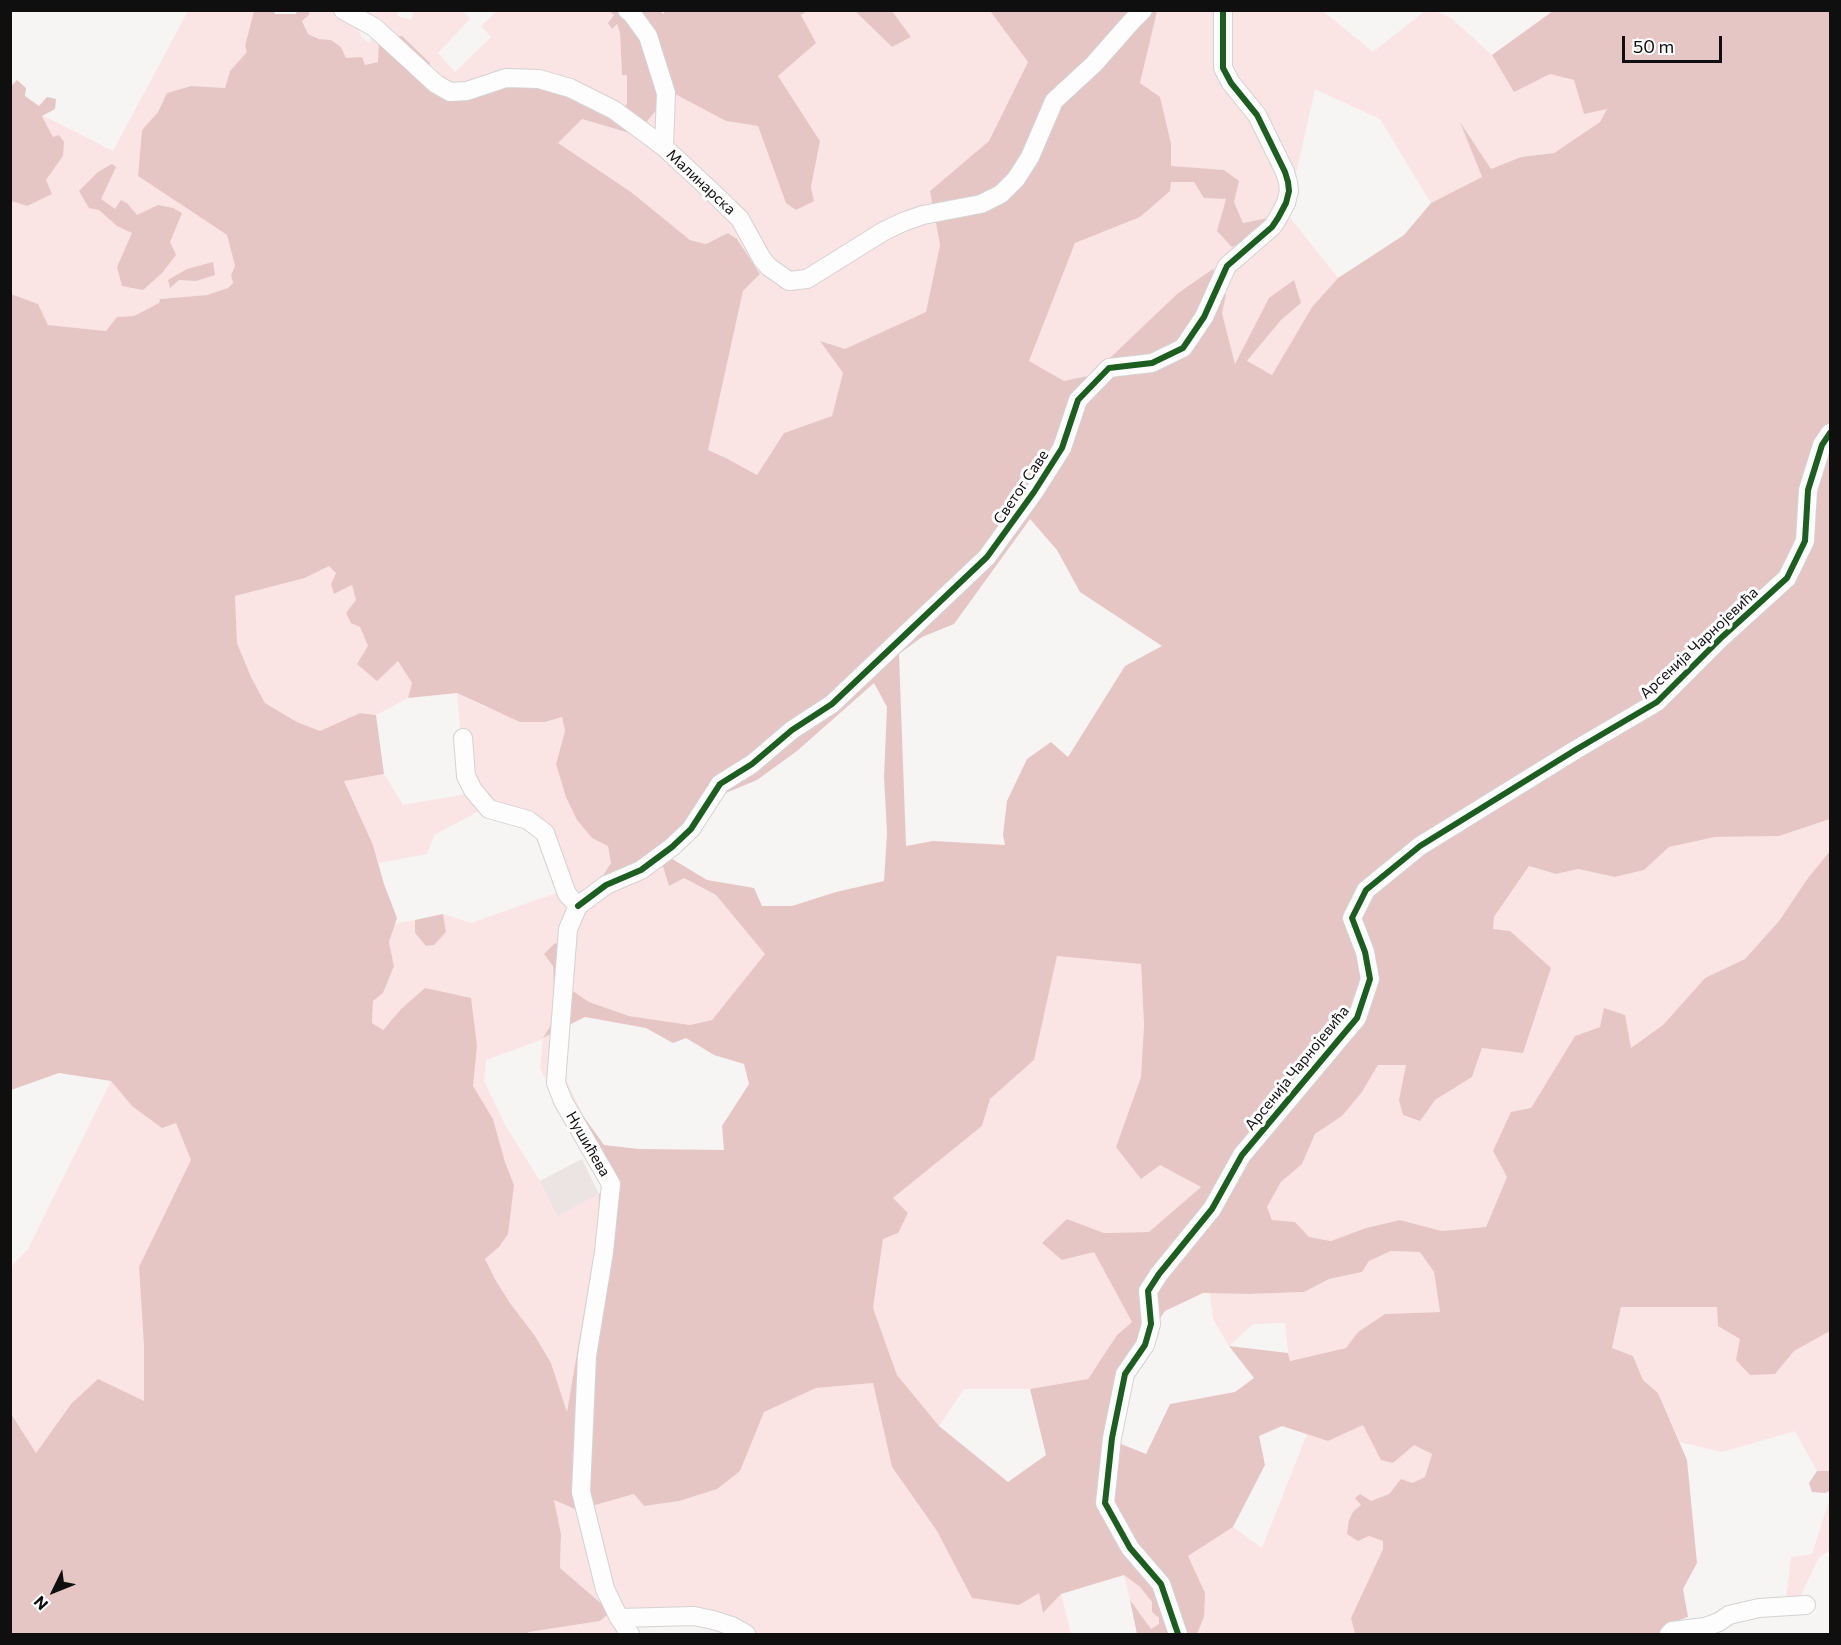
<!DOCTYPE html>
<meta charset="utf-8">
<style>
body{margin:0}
#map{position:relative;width:1841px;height:1645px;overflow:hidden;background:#f7f4f4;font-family:Commissioner,sans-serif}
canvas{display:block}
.frame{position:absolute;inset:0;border:12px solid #100f0f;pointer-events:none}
.north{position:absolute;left:24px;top:1561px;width:60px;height:60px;-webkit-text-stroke:4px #fff;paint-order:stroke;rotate:227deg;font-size:16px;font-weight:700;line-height:24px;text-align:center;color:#100f0f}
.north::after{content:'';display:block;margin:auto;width:21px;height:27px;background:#100f0f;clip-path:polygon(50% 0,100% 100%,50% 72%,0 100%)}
.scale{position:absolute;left:1622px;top:36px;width:100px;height:27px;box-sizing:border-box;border:3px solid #100f0f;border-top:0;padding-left:8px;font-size:18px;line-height:21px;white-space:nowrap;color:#100f0f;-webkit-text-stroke:4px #fff;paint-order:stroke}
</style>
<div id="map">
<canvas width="1841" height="1645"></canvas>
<div class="frame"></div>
<div class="north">N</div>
<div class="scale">50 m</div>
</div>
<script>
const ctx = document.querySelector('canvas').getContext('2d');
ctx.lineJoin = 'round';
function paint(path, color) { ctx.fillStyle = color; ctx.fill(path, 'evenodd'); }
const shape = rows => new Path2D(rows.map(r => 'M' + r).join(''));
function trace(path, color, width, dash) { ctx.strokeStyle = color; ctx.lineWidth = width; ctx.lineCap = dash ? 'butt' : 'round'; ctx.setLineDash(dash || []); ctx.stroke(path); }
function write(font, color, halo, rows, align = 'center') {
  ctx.font = font + ' Commissioner,sans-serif'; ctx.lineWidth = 6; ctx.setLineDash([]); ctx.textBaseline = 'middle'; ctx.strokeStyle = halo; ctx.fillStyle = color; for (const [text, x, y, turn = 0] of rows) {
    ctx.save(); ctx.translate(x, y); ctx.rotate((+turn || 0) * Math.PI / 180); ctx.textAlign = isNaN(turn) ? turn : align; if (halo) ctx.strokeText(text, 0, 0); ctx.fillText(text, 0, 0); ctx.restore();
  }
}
const built = shape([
 [582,1159,599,1194,557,1217,540,1181]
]);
const green = shape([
 [188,11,254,11,245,46,248,52,230,71,225,88,191,86,167,93,158,112,142,130,138,176,227,235,235,266,231,275,233,283,228,288,207,295,160,299,159,303,134,316,117,317,106,331,48,325,38,304,11,294,10,201,27,206,63,156,42,115,113,151],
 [308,11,336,11,355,19,362,38,370,43,371,34,364,29,365,11,370,11,372,13,377,13,378,11,399,11,397,16,411,20,414,11,463,11,470,19,438,53,455,72,491,37,481,26,497,11,609,11,614,15,620,33,622,74,627,74,627,103,624,109,455,86,378,62,365,65,346,58,341,47,331,40,319,39,308,34,302,20,310,14],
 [807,11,855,11,892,47,911,37,892,11,990,11,1028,62,989,141,930,191,940,245,926,313,845,349,821,342,843,373,832,416,784,433,757,475,726,458,708,450,743,291,760,274,737,239,729,233,706,244,690,240,631,192,557,143,582,119,636,135,671,92,726,121,758,126,773,163,814,201,811,187,820,141,778,76,815,43,801,14],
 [1156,11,1323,11,1373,52,1425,11,1435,11,1451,18,1492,55,1514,91,1550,74,1574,80,1607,109,1600,122,1554,153,1521,157,1491,169,1462,126,1482,177,1431,203,1380,119,1315,89,1287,214,1338,278,1312,307,1272,375,1247,362,1281,320,1300,304,1289,284,1235,364,1222,313,1226,295,1177,294,1092,375,1064,381,1028,361,1075,243,1140,217,1170,182,1194,182,1226,198,1218,231,1286,214,1243,223,1234,202,1238,181,1224,170,1171,167,1171,144,1140,83],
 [329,566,336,573,331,584,335,594,352,585,356,600,347,614,360,627,368,646,398,660,412,683,408,698,376,715,360,713,320,731,297,722,265,703,251,677,237,643,235,596,305,578],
 [457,693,485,707,545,722,562,717,565,731,556,764,577,820,592,838,608,845,611,863,585,903,662,863,684,878,716,895,766,954,712,1020,690,1025,629,1016,589,1002,570,989,553,966,555,1018,544,1038,570,1025,563,1057,566,1080,584,1117,567,1127,540,1068,543,1039,486,1060,484,1081,505,1125,540,1181,557,1216,599,1194,598,1230,567,1413,551,1363,535,1336,510,1303,496,1281,485,1259,499,1247,514,1185,505,1162,493,1119,473,1086,477,1046,425,988,401,1009,382,1030,372,1023,373,1001,383,993,394,966,389,942,395,924,415,920,415,933,426,946,433,945,446,932,443,914,471,923,562,891,543,840,525,823,481,810,434,835,427,854,379,863,373,845,344,780,384,774,403,805,466,794],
 [1830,819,1830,851,1808,878,1779,921,1745,959,1705,978,1663,1025,1631,1048,1600,1027,1575,1036,1531,1108,1493,1151,1507,1177,1486,1227,1442,1231,1400,1220,1366,1228,1332,1241,1309,1237,1295,1222,1272,1220,1267,1207,1281,1182,1302,1164,1315,1134,1342,1116,1362,1092,1378,1065,1406,1065,1435,1100,1472,1077,1482,1048,1494,917,1529,866,1556,874,1577,869,1616,877,1644,870,1669,847,1715,837,1779,836],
 [1057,955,1141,964,1144,1025,1141,1077,1116,1147,1160,1165,1201,1187,1150,1232,1104,1233,1067,1219,1062,1260,1094,1251,1132,1322,1117,1335,1088,1379,1030,1389,964,1389,939,1426,897,1375,873,1308,883,1239,892,1199,982,1126,990,1099,1034,1060],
 [111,1081,132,1106,176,1122,192,1160,173,1200,144,1345,144,1402,71,1404,35,1454,11,1412,10,1268,28,1249],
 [1391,1251,1420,1252,1434,1272,1440,1312,1385,1314,1358,1332,1346,1348,1289,1361,1285,1323,1253,1324,1229,1346,1213,1319,1210,1293,1249,1294,1304,1292,1329,1279,1362,1272,1369,1261],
 [1621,1307,1717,1307,1740,1339,1775,1374,1794,1351,1830,1331,1830,1471,1817,1471,1795,1431,1722,1452,1680,1442,1658,1393,1643,1380,1633,1356,1612,1348],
 [873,1383,892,1467,937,1531,972,1597,1039,1593,1043,1612,1061,1594,1071,1634,754,1634,733,1622,621,1614,590,1505,634,1494,644,1506,679,1501,740,1471,763,1412,816,1388],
 [1363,1425,1393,1463,1414,1444,1432,1454,1425,1477,1412,1483,1401,1480,1389,1494,1361,1505,1369,1536,1383,1541,1383,1549,1351,1618,1355,1634,1197,1634,1204,1617,1188,1556,1233,1527,1262,1548,1307,1434,1328,1441],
 [1830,1498,1830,1550,1819,1557,1799,1599,1786,1601,1791,1557,1812,1554],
 [554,1500,577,1510,603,1605,560,1568,561,1534],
 [1124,1575,1140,1587,1152,1602,1152,1612,1159,1618,1159,1624,1151,1629,1130,1600],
 [607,1615,619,1634,527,1634,529,1632,600,1621]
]);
const forest = shape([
 [666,10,807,11,801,15,816,43,778,76,820,141,811,187,814,201,796,210,786,203,758,126,726,121,671,92,636,135,582,119,558,143,631,192,690,240,706,244,728,233,737,239,760,274,743,291,708,450,726,458,757,475,784,433,832,416,843,373,820,341,845,349,926,312,940,245,930,191,989,141,1028,62,990,11,1157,11,1140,83,1160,97,1171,144,1171,166,1224,170,1239,181,1234,202,1243,223,1287,214,1280,228,1232,247,1217,231,1226,199,1204,198,1194,182,1171,182,1170,191,1140,217,1075,243,1029,361,1064,381,1092,375,1177,294,1213,269,1226,295,1222,313,1235,364,1269,298,1294,280,1301,303,1281,320,1247,361,1272,375,1312,307,1338,278,1404,235,1431,203,1482,177,1460,122,1491,169,1521,157,1554,153,1600,122,1607,109,1584,114,1574,80,1550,74,1514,92,1492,55,1553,11,1830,11,1830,819,1779,836,1715,837,1669,847,1644,870,1615,877,1578,869,1556,874,1529,866,1494,917,1493,929,1510,931,1551,968,1523,1053,1482,1048,1472,1077,1435,1100,1420,1121,1403,1115,1399,1100,1406,1065,1378,1065,1362,1092,1342,1116,1315,1134,1302,1164,1281,1182,1267,1207,1272,1220,1295,1222,1309,1237,1331,1241,1366,1228,1400,1220,1442,1231,1486,1227,1507,1177,1493,1151,1511,1112,1531,1108,1575,1036,1600,1027,1604,1008,1625,1015,1631,1048,1663,1025,1705,978,1745,959,1779,921,1808,878,1830,851,1830,1331,1794,1351,1775,1374,1750,1375,1736,1360,1740,1339,1718,1326,1717,1307,1621,1307,1612,1348,1633,1356,1643,1380,1658,1393,1687,1460,1697,1563,1683,1589,1688,1617,1669,1624,1665,1634,1355,1634,1351,1618,1383,1549,1383,1541,1369,1536,1358,1541,1347,1534,1349,1520,1353,1512,1361,1505,1355,1498,1360,1494,1371,1501,1389,1494,1401,1479,1412,1483,1425,1477,1432,1454,1414,1445,1393,1463,1381,1460,1363,1425,1328,1441,1282,1426,1259,1436,1265,1465,1233,1527,1188,1556,1205,1593,1204,1617,1197,1634,1137,1634,1130,1600,1151,1629,1159,1624,1159,1618,1152,1612,1152,1602,1140,1587,1124,1575,1061,1594,1043,1613,1039,1593,1019,1605,972,1598,937,1531,892,1467,873,1383,816,1388,764,1412,740,1471,717,1489,679,1501,644,1506,634,1494,577,1510,554,1500,561,1534,560,1568,603,1605,607,1615,600,1621,529,1632,527,1634,11,1634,10,1493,12,1490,10,1489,10,1412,36,1453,71,1404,98,1379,144,1401,144,1345,139,1267,191,1160,176,1123,162,1128,132,1106,111,1081,59,1073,11,1090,11,294,38,304,48,325,106,331,117,317,134,316,159,303,160,299,207,295,228,288,233,283,231,275,235,266,227,235,138,176,142,130,158,112,167,93,191,86,225,88,230,71,247,52,245,46,254,11,274,11,275,14,296,14,297,11,308,11,310,14,302,21,308,34,319,39,331,40,341,47,346,58,362,57,365,65,378,62,379,39,402,36,430,63,427,83,545,83,624,109,627,103,627,75,622,75,620,33,617,24,612,29,608,23,614,15,609,11,661,11,663,14],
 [1030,519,1057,550,1080,592,1162,646,1125,666,1068,757,1051,742,1027,759,1007,801,1003,835,1005,845,933,841,906,846,899,654,922,637,954,624],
 [329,566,336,573,331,584,334,594,352,585,356,600,346,613,351,623,360,627,368,646,357,664,377,681,398,661,412,683,408,698,457,693,520,722,545,722,562,717,565,731,556,764,566,797,577,820,592,838,608,846,611,863,584,905,662,863,669,886,684,878,716,895,765,954,712,1020,690,1025,629,1016,589,1002,570,989,574,950,555,943,544,954,553,966,555,1018,543,1038,585,1017,646,1028,673,1043,686,1038,714,1055,744,1064,749,1084,722,1126,724,1150,639,1149,604,1145,584,1117,567,1127,604,1190,599,1194,598,1230,567,1412,551,1363,535,1336,510,1303,496,1281,485,1259,499,1247,508,1234,514,1185,505,1162,493,1119,473,1086,477,1046,471,998,425,988,401,1009,383,1030,372,1023,373,1001,383,993,394,966,389,942,397,918,384,884,373,845,344,781,384,774,376,715,360,713,320,731,297,722,265,703,251,677,237,643,235,596,305,578],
 [874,683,887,707,884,777,887,833,884,881,836,892,792,906,762,906,754,888,707,880,669,857,691,836,726,793,757,780,797,751],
 [1057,956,1141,964,1144,1025,1141,1077,1116,1147,1141,1179,1160,1165,1201,1187,1149,1232,1104,1233,1067,1219,1042,1243,1062,1260,1094,1252,1132,1322,1117,1335,1088,1379,1030,1389,1046,1455,1008,1482,939,1426,897,1375,873,1308,883,1239,898,1233,908,1213,893,1198,982,1126,990,1099,1034,1060],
 [1391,1251,1420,1252,1434,1272,1440,1312,1385,1314,1358,1332,1346,1348,1290,1361,1288,1353,1229,1346,1254,1378,1235,1392,1170,1404,1146,1454,1121,1444,1112,1389,1165,1311,1203,1293,1249,1294,1304,1292,1329,1279,1362,1272,1369,1261],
 [855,11,892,11,911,37,892,47],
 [17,80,26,88,25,96,39,106,47,97,56,99,55,109,42,116,53,137,59,135,64,142,63,156,46,180,52,194,27,206,11,201,11,86],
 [112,164,116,167,101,199,115,209,121,200,127,203,137,215,158,205,173,208,182,213,170,242,176,255,162,273,143,290,122,286,117,267,132,233,117,226,99,210,89,208,79,191,98,172],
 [213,262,215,275,196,281,179,280,170,288,168,280,187,269],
 [443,914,446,932,434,945,426,946,415,933,415,920],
 [1817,1471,1830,1471,1830,1491,1825,1493,1812,1492,1809,1483]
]);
const minor = shape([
 [343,10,374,27,436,84,450,92,467,91,506,78,539,79,570,88,614,110,664,147,708,188,740,219,762,259,769,267,789,281,807,279,884,231,903,222,923,215,981,204,1001,194,1016,179,1030,157,1054,101,1094,64,1131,22,1143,10],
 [627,10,632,14,648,36,666,93,664,147],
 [463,738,466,776,473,790,489,809,528,820,545,833,567,894,578,906,568,929,556,1083,563,1101,611,1184,604,1252,587,1356,581,1492,605,1589,619,1618,630,1634],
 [578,906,606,885,641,870,672,847,691,829,720,784,752,764,792,730,832,704,987,557,1034,492,1062,448,1078,400,1109,368,1152,363,1183,348,1204,317,1227,266,1272,227,1278,218,1286,203,1289,191,1288,182,1285,172,1257,115,1231,83,1223,68,1223,10],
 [619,1618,694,1616,713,1620,732,1626,746,1634],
 [1178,1634,1161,1584,1130,1548,1105,1503,1112,1438,1125,1374,1145,1345,1151,1324,1148,1291,1159,1274,1212,1209,1242,1155,1357,1018,1370,979,1365,952,1352,918,1366,890,1420,846,1577,749,1657,702,1722,637,1787,578,1805,541,1808,490,1822,445,1830,433],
 [1669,1634,1672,1631,1705,1627,1719,1622,1729,1615,1759,1608,1806,1605]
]);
const cycleway = shape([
 [578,906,606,885,641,870,672,847,691,829,720,784,752,764,792,730,832,704,987,557,1034,492,1062,448,1078,400,1109,368,1152,363,1183,348,1204,317,1227,266,1272,227,1278,218,1286,203,1289,191,1288,182,1285,172,1257,115,1231,83,1223,68,1223,10],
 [1178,1634,1161,1584,1130,1548,1105,1503,1112,1438,1125,1374,1145,1345,1151,1324,1148,1291,1159,1274,1212,1209,1242,1155,1357,1018,1370,979,1365,952,1352,918,1366,890,1420,846,1577,749,1657,702,1722,637,1787,578,1805,541,1808,490,1822,445,1830,433]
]);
const streetNames = [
 ["Малинарска",701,182,43],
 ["Светог Саве",1021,487,-56],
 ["Арсенија Чарнојевића",1699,643,-43],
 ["Арсенија Чарнојевића",1297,1068,-51],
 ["Нушићева",588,1144,60]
];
paint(built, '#ece3e3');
paint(green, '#fae4e4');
paint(forest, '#e6c6c5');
trace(minor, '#d4d2d2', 20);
trace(minor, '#fefdfd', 18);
trace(cycleway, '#1b5e20', 6);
write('15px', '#100f0f', '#fff', streetNames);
</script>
